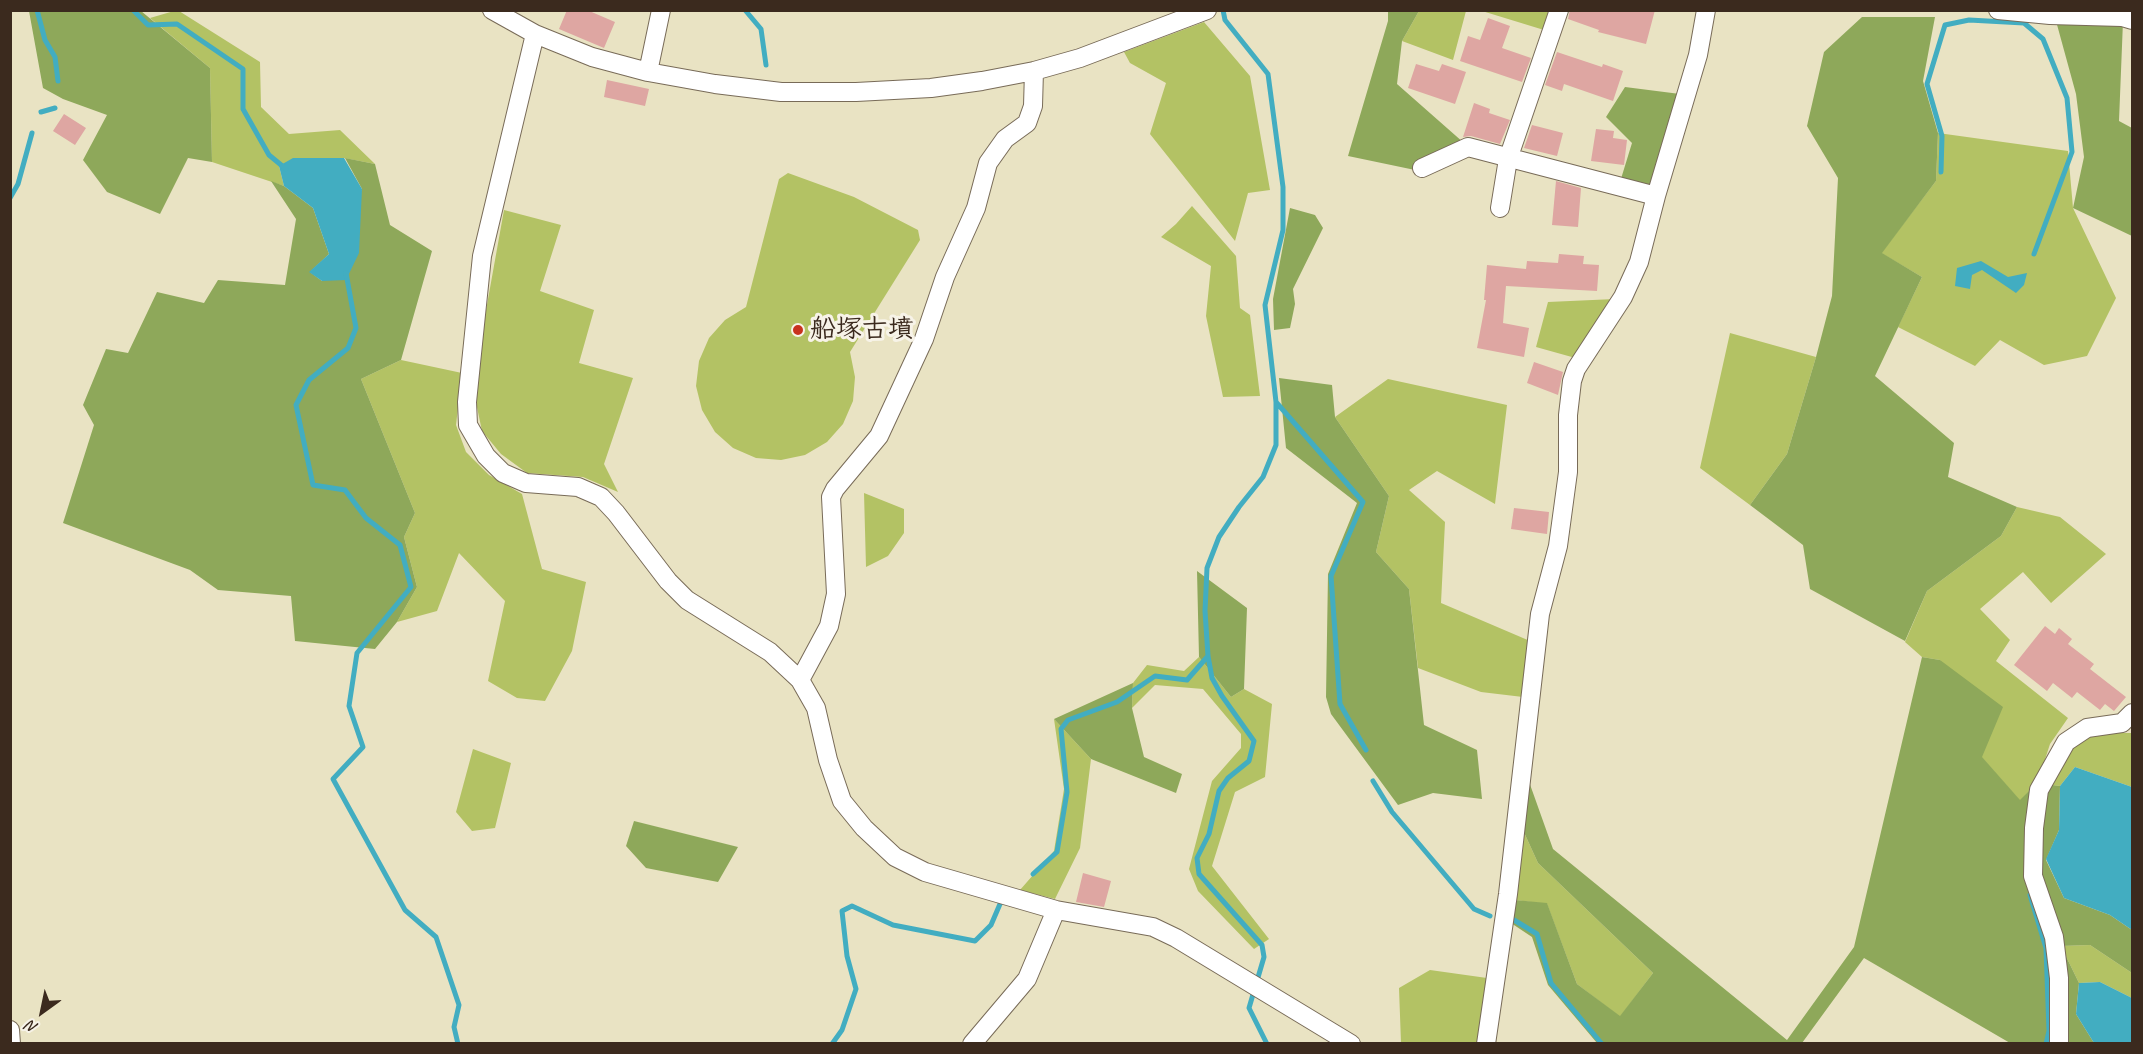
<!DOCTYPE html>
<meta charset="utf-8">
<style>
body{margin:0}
#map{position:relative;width:2143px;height:1054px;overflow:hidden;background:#e9e3c3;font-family:Caveat,sans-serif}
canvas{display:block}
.frame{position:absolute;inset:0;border:12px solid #3b2a1e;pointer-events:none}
.north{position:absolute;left:12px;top:982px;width:60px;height:60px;-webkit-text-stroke:4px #f7f3e8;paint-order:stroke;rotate:213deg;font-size:16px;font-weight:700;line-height:24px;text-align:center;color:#3b2a1e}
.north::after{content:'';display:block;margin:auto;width:21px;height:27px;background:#3b2a1e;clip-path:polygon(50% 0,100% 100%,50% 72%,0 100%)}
</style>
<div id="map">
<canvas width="2143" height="1054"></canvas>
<div class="frame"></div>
<div class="north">N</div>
</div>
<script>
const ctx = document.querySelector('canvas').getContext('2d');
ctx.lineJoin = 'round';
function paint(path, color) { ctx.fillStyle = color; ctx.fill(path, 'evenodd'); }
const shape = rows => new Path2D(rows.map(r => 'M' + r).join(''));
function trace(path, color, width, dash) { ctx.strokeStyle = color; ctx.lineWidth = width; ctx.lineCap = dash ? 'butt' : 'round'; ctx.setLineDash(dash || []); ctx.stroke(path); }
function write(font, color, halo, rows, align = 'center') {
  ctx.font = font + ' Caveat,"Klee One",sans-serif'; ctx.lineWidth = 6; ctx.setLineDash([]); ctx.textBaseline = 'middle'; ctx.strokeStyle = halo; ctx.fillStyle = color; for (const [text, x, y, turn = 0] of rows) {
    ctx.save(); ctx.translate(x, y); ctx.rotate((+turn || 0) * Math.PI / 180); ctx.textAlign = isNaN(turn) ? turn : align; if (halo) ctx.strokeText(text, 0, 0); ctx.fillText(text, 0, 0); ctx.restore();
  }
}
const green = shape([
 [174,11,179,11,260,62,261,107,289,134,340,130,375,164,344,158,279,166,284,186,212,162,210,68,150,18],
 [1419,11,1466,11,1453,60,1402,41],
 [1482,11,1550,11,1544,30],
 [1204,22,1250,76,1270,190,1248,193,1235,241,1150,134,1166,83,1130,63,1124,52],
 [1938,133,2068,151,2073,208,2116,298,2087,356,2044,365,2000,340,1975,366,1898,327,1922,277,1881,253,1936,181],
 [788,173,854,197,918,230,920,240,850,352,855,377,853,401,843,424,827,442,805,455,781,460,756,458,733,448,715,432,702,410,696,386,699,361,709,338,725,320,746,307,779,179],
 [1192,206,1236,256,1240,308,1250,315,1260,396,1223,397,1206,316,1211,266,1161,237,1176,224],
 [504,210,561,225,540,291,594,310,579,363,633,378,604,464,618,492,583,477,527,473,501,454,482,431,474,393,483,327],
 [1615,299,1579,359,1536,347,1548,302],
 [1730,333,1816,357,1787,454,1750,505,1700,468],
 [401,360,462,373,456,425,466,452,489,475,522,494,542,569,586,582,572,651,545,701,517,698,488,681,505,601,459,553,437,611,397,622,417,587,404,537,415,513,361,379],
 [1388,379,1507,405,1495,504,1437,471,1409,490,1445,522,1441,603,1530,641,1523,697,1481,692,1418,668,1409,589,1376,552,1389,496,1335,417],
 [864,493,904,509,904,533,888,556,866,567],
 [2017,507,2060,517,2106,554,2051,603,2023,572,1980,609,2010,640,1996,661,2068,718,2050,744,2038,781,2086,733,2132,733,2132,787,2075,767,2060,786,2037,783,2020,801,1981,757,1940,660,1922,657,1905,642,1927,591,2001,536],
 [1199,657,1231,697,1244,689,1272,704,1265,777,1235,792,1212,866,1269,939,1254,949,1198,891,1189,869,1212,781,1241,748,1241,734,1203,689,1155,685,1132,708,1133,683,1147,665,1184,671],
 [1054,719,1091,759,1080,848,1055,899,1020,890,1054,851,1064,789],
 [473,749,511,763,495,828,472,831,456,812],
 [1522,828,1538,863,1653,973,1620,1017,1577,984,1547,904,1515,900],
 [2090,945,2132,973,2132,998,2100,982,2079,983,2061,946],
 [1430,970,1487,978,1477,1043,1401,1043,1399,988]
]);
const forest = shape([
 [29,11,141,11,210,68,212,162,188,158,160,214,107,192,83,160,107,115,63,99,43,88],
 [1388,11,1419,11,1402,41,1397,84,1464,143,1415,170,1348,156,1388,21],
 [1862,17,1935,17,1923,81,1938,133,1936,181,1882,253,1922,277,1875,376,1954,443,1948,477,2017,507,2001,536,1927,591,1905,641,1810,589,1803,545,1750,505,1787,454,1816,357,1832,296,1838,178,1807,126,1824,52],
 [2056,21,2123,21,2119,121,2132,128,2132,236,2073,208,2084,157,2076,94],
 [1625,87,1680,94,1651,191,1620,182,1632,143,1606,117],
 [345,158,375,164,390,225,432,251,401,360,361,379,415,513,404,537,417,587,397,622,375,649,295,641,291,596,218,590,190,570,63,523,94,425,83,405,106,349,128,353,157,292,204,303,218,280,285,285,296,219,271,181,284,186,313,208,329,254,310,272,322,281,362,189],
 [1290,208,1315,215,1323,228,1293,289,1295,304,1290,328,1274,330,1273,299],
 [1279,378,1332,385,1335,417,1389,496,1376,552,1409,589,1424,725,1477,750,1482,799,1433,793,1398,805,1331,714,1326,697,1328,574,1357,503,1286,448],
 [1197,571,1247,608,1244,689,1231,697,1199,657],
 [1922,657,1940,660,2003,707,1982,757,2020,800,2037,783,2060,786,2059,830,2046,860,2064,898,2110,915,2132,930,2132,973,2090,945,2061,946,2079,983,2076,1014,2094,1043,2010,1043,1864,958,1802,1043,1597,1043,1548,985,1532,937,1511,923,1515,900,1547,903,1577,984,1620,1016,1653,973,1538,863,1522,828,1527,776,1553,849,1787,1040,1854,947],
 [1133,683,1132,708,1144,757,1182,774,1176,793,1091,759,1054,719],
 [634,821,738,847,718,882,646,868,626,846]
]);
const water = shape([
 [293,158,344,158,362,189,359,253,346,280,322,281,309,272,329,254,313,208,284,186,279,166],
 [1981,261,2008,277,2027,273,2024,285,2016,293,1982,270,1972,275,1970,289,1955,286,1957,268],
 [2075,767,2132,787,2132,930,2110,915,2064,898,2046,859,2059,830,2060,786],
 [2100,982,2132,998,2132,1043,2094,1043,2076,1014,2079,983]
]);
const stream = shape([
 [37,10,45,40,55,57,58,81],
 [133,10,148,25,177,24,243,69,243,109,269,155,286,169],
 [745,10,761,29,766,65],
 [1223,10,1225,20,1268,74,1283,187,1283,230,1265,305,1276,402,1276,445,1263,477,1239,507,1219,537,1207,568,1205,611,1208,656,1212,678,1222,696,1254,741,1249,761,1228,778,1219,791,1209,834,1197,858,1199,874,1262,945,1264,957,1249,1008,1267,1044],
 [41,112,55,108],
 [1941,172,1942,136,1927,84,1945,25,1969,20,2024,23,2043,39,2067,98,2072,152,2034,254],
 [10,198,18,184,32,133],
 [346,273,356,328,348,348,309,380,296,405,313,485,345,490,366,518,400,545,411,587,357,653,349,706,363,747,333,779,405,910,436,937,459,1005,454,1027,458,1044],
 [1276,402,1363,502,1331,576,1340,704,1366,750],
 [1373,781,1392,812,1474,909,1490,916],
 [1033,874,1057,852,1067,792,1061,729,1068,720,1117,702,1155,676,1187,680,1208,656],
 [2030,895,2046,948,2049,1031,2046,1044],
 [1514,920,1537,934,1551,983,1602,1044],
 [832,1044,842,1030,856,989,847,956,842,911,852,906,893,925,975,941,991,925,1000,904]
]);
const building = shape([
 [567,10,587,10,615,22,604,48,559,29],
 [1570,10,1655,10,1646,44,1598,32,1599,30,1568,19],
 [1488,18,1510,26,1502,48,1531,58,1522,82,1460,61,1468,36,1480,40],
 [1557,52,1602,67,1603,64,1623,71,1613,101,1564,84,1562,91,1545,85],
 [1416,64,1439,71,1442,64,1466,72,1455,104,1408,88],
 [607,80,649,89,645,106,604,97],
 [1474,103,1490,109,1489,113,1510,120,1500,144,1471,136,1463,137],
 [64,114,86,128,75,145,53,131],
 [1532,125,1563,133,1557,156,1524,148],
 [1596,129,1614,131,1613,138,1627,140,1624,165,1591,161],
 [1556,181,1581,188,1578,227,1552,225],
 [1559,254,1584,256,1583,264,1599,265,1597,291,1506,286,1503,323,1529,328,1524,357,1477,348,1486,300,1484,300,1487,265,1526,269,1527,261,1558,263],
 [1534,362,1563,372,1558,395,1527,383],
 [1514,508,1549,512,1547,534,1511,529],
 [2045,626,2055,634,2059,628,2072,639,2068,644,2094,664,2090,669,2126,697,2114,711,2105,704,2100,710,2077,692,2072,698,2053,683,2047,691,2014,665],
 [1083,873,1111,881,1104,907,1076,902]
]);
const minor = shape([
 [492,10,535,34,592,57,648,72,715,84,781,92,856,92,931,88,982,81,1034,71,1080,58,1207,10],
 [1998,10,2050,15,2122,17,2132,20],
 [535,34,482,256,467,402,468,425,486,456,503,473,526,483,578,487,601,497,616,513,668,581,687,600,770,652,800,680,816,708,828,760,842,801,864,828,895,857,925,872,1056,910,1153,927,1176,938,1351,1044],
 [648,72,661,10],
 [1422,168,1468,147,1656,196],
 [1500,208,1508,159,1559,10],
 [800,680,829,626,836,594,831,497,835,489,879,436,924,339,945,277,976,208,988,163,1005,139,1027,123,1033,106,1034,71],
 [10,1030,11,1044],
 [972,1044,1027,979,1056,910],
 [1486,1044,1508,894,1540,614,1558,546,1568,472,1568,415,1572,381,1576,369,1623,297,1639,262,1656,196,1698,55,1706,10],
 [2059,1044,2059,978,2054,937,2033,876,2034,828,2039,790,2066,742,2087,728,2122,723,2132,713]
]);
const markers = [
 [798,330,6,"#c8321e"]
];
const poiNames = [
 ["船塚古墳",810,330]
];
paint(green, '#b3c264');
paint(forest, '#8ea85a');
paint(water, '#42adc1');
trace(stream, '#42adc1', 5);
paint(building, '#dea6a2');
trace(minor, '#786b58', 20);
trace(minor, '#fff', 18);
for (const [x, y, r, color] of markers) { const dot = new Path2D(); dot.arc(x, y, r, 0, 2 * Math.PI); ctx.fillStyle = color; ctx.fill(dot); trace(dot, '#f7f3e8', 2); }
write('bold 26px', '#3b2a1e', '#f7f3e8', poiNames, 'left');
</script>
